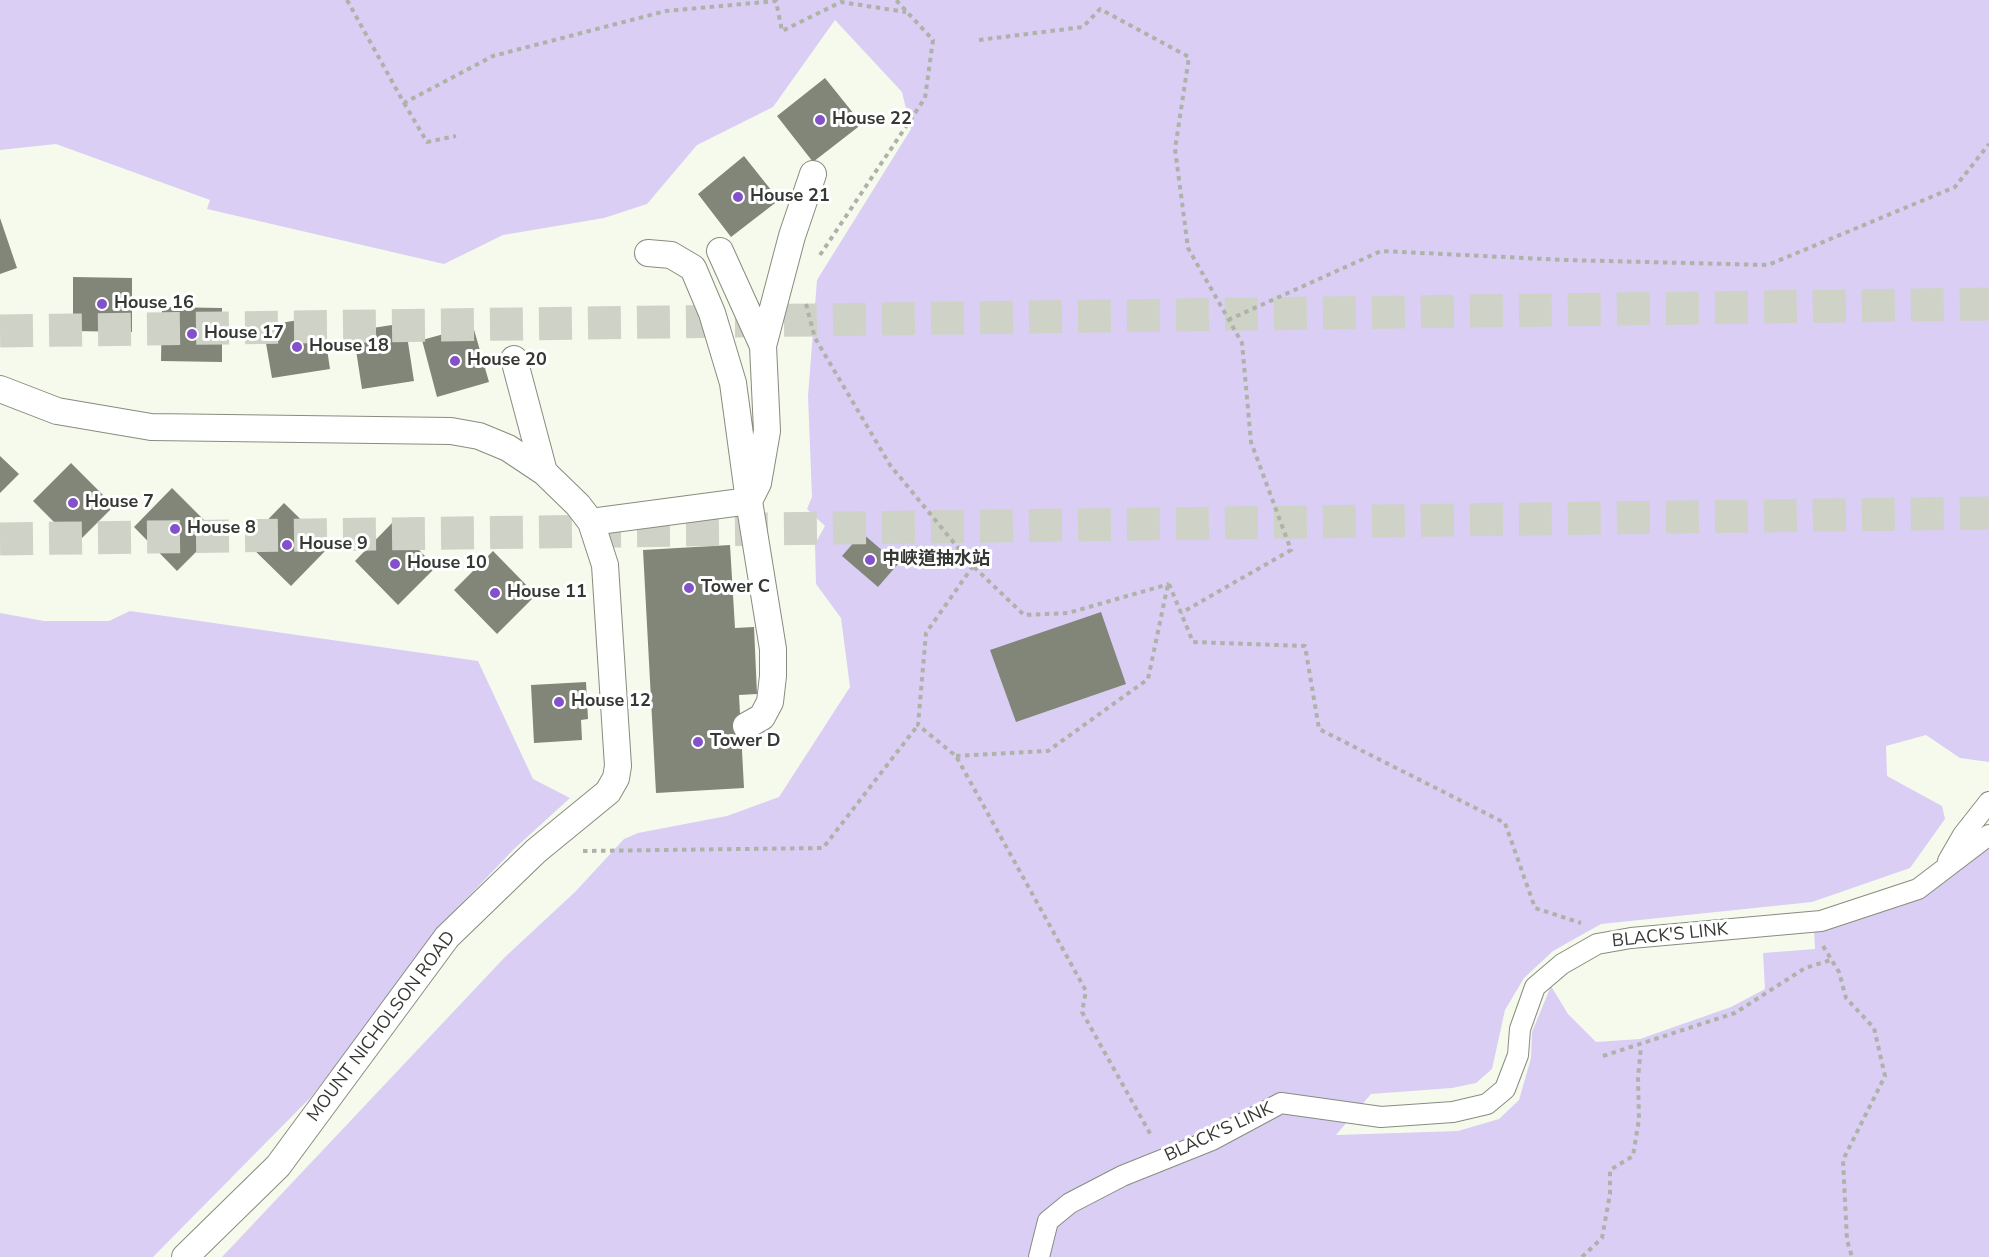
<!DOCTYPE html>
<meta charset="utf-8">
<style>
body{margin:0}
canvas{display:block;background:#f5faec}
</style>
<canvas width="1989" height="1257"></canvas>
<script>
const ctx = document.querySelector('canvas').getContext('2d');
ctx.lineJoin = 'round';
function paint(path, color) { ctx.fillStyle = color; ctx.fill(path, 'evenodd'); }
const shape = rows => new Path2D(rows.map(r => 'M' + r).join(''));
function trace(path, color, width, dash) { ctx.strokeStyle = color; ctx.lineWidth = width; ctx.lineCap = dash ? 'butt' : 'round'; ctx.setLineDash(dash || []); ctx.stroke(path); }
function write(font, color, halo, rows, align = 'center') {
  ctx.font = font + ' "Nunito Sans","Noto Sans TC",sans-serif'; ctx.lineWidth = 6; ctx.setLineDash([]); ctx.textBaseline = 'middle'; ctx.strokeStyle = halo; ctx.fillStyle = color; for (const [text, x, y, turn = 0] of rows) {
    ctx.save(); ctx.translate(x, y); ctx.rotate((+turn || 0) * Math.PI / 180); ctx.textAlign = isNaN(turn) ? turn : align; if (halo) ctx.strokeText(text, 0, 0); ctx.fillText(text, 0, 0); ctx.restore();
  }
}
const green = shape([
 [0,0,1989,0,1989,762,1960,758,1926,735,1886,746,1887,776,1942,806,1945,819,1910,868,1812,902,1601,924,1553,951,1524,978,1505,1010,1492,1069,1476,1083,1452,1088,1371,1094,1336,1135,1458,1131,1499,1119,1519,1100,1531,1058,1532,1032,1551,986,1568,1014,1596,1042,1640,1039,1731,1007,1765,989,1763,953,1815,949,1814,930,1905,905,1989,841,1989,1257,222,1257,505,957,575,892,624,839,638,833,727,816,779,797,850,687,841,618,816,584,815,544,825,526,807,509,812,497,808,396,817,280,911,129,902,92,835,20,773,107,697,145,647,204,604,218,503,235,444,264,207,209,210,200,56,144,0,150],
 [130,611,478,661,533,779,570,798,514,849,449,917,311,1097,153,1257,0,1257,0,613,44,621,109,621]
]);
const building = shape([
 [825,78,862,124,813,162,777,116],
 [744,156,779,200,731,237,698,194],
 [0,218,17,268,0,274],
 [73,277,132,278,132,332,73,331],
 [162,307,222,308,222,362,161,361],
 [322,316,330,369,272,378,263,326],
 [405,323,414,381,362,389,353,331],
 [473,326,489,382,437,397,422,340],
 [0,456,19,474,0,493],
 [71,463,114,506,76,544,33,501],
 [172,488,216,532,177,571,134,527],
 [284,503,329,547,291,586,246,542],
 [392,523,436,567,398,605,355,561],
 [862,533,898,564,878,587,842,556],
 [730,545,735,628,754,627,757,694,739,695,744,788,656,793,643,550],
 [493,551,536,595,497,634,454,590],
 [1101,612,1126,684,1016,722,990,650],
 [586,682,588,719,581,720,582,740,534,743,531,685]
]);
const trunkTunnel = shape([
 [0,331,1989,304],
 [0,539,1989,513]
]);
const path = shape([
 [347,0,404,103,493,56,666,11,776,1,782,31,841,2,906,12],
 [979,40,1083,27,1100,9,1189,57,1175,149,1188,248,1242,343,1251,442,1291,550,1181,613],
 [404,103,427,142,456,136],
 [820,255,925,98,933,40,896,0],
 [806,304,815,338,890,465,973,566,1024,615,1068,613,1169,584],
 [1228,320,1381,251,1565,260,1768,265,1955,187,1989,144],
 [973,566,926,633,918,725,956,756,1086,991,1082,1012,1152,1137],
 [1169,584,1193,642,1305,646,1319,729,1505,823,1535,908,1581,923],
 [956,756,1048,751,1148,679,1168,584],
 [583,851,823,848,918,725],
 [1823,946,1839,972,1846,998,1874,1028,1885,1076,1843,1160,1847,1240,1852,1257],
 [1603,1056,1735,1013,1805,968,1831,960],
 [1582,1257,1602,1238,1610,1194,1610,1170,1633,1156,1639,1119,1638,1078,1641,1046]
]);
const pedestrian = shape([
 [1948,861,1963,835,1989,802],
 [1039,1257,1048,1221,1070,1203,1122,1176,1212,1140,1281,1103,1381,1117,1453,1112,1487,1104,1505,1089,1518,1055,1520,1029,1535,987,1562,964,1597,944,1631,938,1821,921,1918,889,1989,835]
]);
const minor = shape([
 [720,251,763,346,767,431,758,483,749,501,773,649,773,676,770,702,762,717,746,726],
 [763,346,792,236,813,174],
 [514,359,544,472],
 [0,389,57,411,151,427,451,431,479,436,508,448,544,472,578,505,591,522,605,565,618,766,616,778,608,792,536,851,447,937,278,1166,185,1257],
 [591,522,749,501,733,383,712,313,693,268,671,255,648,253]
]);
const markers = [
 [820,120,6,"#8352cb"],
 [738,197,6,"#8352cb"],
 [102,304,6,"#8352cb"],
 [192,334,6,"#8352cb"],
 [297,347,6,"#8352cb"],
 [455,361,6,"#8352cb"],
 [73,503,6,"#8352cb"],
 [175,529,6,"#8352cb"],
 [287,545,6,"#8352cb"],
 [870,560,6,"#8352cb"],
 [395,564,6,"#8352cb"],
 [689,588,6,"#8352cb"],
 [495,593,6,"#8352cb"],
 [559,702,6,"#8352cb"],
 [698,742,6,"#8352cb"]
];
const poiNames = [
 ["House 22",832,120],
 ["House 21",750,197],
 ["House 16",114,304],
 ["House 17",204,334],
 ["House 18",309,347],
 ["House 20",467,361],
 ["House 7",85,503],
 ["House 8",187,529],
 ["House 9",299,545],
 ["中峽道抽水站",882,560],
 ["House 10",407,564],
 ["Tower C",701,588],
 ["House 11",507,593],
 ["House 12",571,702],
 ["Tower D",710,742]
];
const streetNames = [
 ["BLACK'S LINK",1670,936,-6],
 ["MOUNT NICHOLSON ROAD",382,1027,-53],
 ["BLACK'S LINK",1219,1133,-25]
];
paint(green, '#dacef5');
paint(building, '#818679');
trace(trunkTunnel, '#cfd3c7', 33, [33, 16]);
trace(pedestrian, '#878c7f', 22);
trace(minor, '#878c7f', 28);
trace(path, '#aeb2a8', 4, [4.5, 4.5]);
trace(pedestrian, '#fff', 20);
trace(minor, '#fff', 26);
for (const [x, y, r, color] of markers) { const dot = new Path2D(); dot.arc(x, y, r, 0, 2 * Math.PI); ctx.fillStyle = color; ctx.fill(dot); trace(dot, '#fff', 2); }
write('bold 18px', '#363833', '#fff', poiNames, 'left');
write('18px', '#363833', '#fff', streetNames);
</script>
